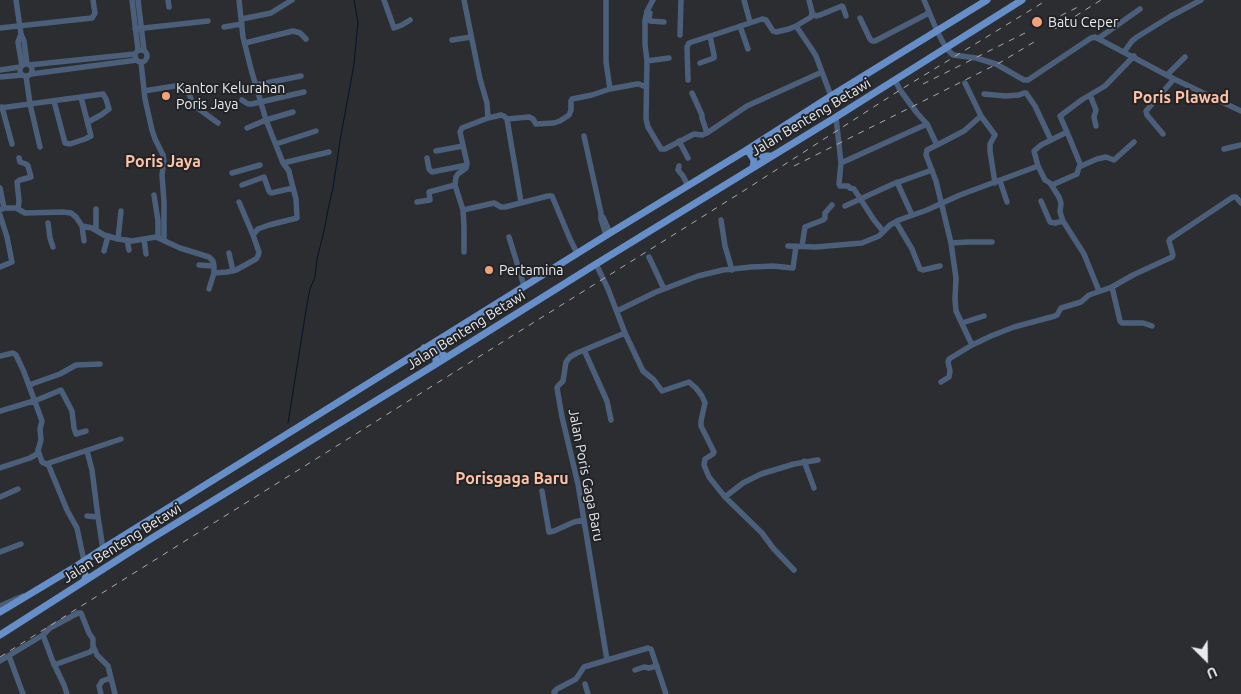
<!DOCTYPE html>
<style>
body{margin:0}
#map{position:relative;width:1241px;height:694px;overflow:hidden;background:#2b2d30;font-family:Ubuntu,sans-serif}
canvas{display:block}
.north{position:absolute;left:1181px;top:634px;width:50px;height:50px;-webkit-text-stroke:4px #212326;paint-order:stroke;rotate:157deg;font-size:14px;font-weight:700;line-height:20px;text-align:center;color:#e9eaec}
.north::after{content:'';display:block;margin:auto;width:18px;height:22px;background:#e9eaec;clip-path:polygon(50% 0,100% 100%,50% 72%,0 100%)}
</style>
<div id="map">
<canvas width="1241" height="694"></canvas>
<div class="north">U</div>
</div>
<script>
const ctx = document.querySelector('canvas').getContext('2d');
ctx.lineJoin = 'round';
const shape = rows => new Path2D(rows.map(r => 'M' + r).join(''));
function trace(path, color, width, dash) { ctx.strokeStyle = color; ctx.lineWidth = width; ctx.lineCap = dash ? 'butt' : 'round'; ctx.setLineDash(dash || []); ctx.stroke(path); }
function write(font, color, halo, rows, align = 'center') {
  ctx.font = font + ' Ubuntu,sans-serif'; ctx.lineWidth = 4; ctx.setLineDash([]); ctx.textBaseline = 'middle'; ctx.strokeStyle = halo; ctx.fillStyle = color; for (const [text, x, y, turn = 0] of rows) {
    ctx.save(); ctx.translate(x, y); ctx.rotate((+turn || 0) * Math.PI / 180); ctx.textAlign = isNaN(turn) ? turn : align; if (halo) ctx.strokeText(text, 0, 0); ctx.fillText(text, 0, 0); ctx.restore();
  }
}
const stream = shape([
 [288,423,307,304,310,289,315,277,317,259,324,231,329,205,333,188,340,141,354,64,358,22,354,0]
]);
const minor = shape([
 [16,0,21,34,24,41,27,64],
 [132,0,138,50],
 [138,0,144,50],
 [168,0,169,7],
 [384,0,394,28,402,25,410,20],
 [606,0,606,62,610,89],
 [653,0,647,11,645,20,645,44,647,61,646,119,648,127,661,149,665,149,694,134,702,135,707,133,747,106,822,72],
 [744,0,750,22],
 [924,0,937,31,946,48,953,55,976,58,996,64,1024,80,1028,80,1091,38,1095,37,1174,79,1241,111],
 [650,13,649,18,650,21,664,22],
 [812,14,816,16,820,15,842,6,843,7,846,16],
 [860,18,870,39,872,41,875,41,929,13],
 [242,19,271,13,292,0],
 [740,26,748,49],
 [796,26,811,48,816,56,831,96],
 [224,27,242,24],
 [0,28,92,18,95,13,93,0],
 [135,29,208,21],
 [21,34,18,42,22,66],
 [680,35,681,0],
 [1099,38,1140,9],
 [452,40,471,37],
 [245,43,293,31,300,33,306,39],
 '135 56a6 6 0 1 1 12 0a6 6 0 1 1-12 0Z',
 [1124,52,1132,41,1137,37,1171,16,1201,0],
 [647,61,669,58],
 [141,62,145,99,152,130,155,139,163,155,164,161,162,175,164,202,164,240],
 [700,63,714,58,714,55,710,36],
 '20 70a6 6 0 1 1 12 0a6 6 0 1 1-12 0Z',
 [29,65,135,54],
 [0,70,20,67],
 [31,74,137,60],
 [1167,75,1185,57],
 [26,76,30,104,40,147],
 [0,77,22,75],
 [688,80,687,47,689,43,762,19,766,20,773,31,776,32,789,29,796,26,811,17,812,12,809,0],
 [895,80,900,90,917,113,927,124,937,145,927,150,926,155,936,181,951,243,956,278,955,299,956,311,972,345,949,359,948,362,950,371,949,377,941,382],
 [965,83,981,116,995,135,990,144,990,151,995,183],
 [256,85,301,76],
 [144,91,181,85,186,87,194,106,203,112,218,123],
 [692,93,702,115,702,118,707,133],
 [984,94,1005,96,1019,95,1024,93,1026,93,1035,106,1051,140],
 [1090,95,1096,110,1094,117,1096,126],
 [242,100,248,104,252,104,304,92],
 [54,101,65,143,70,144,85,139,91,136,81,97],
 [2,107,12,144],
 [0,108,103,94,106,99,109,109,101,115,88,122],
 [836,117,841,163,839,184,840,186,848,186,850,188,854,189,874,220,883,231],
 [488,118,501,115,504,116,507,119,521,202],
 [507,119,529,117,533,119,536,124,554,123,560,121,569,115,571,110,571,101,572,99,592,95,610,89,637,84,639,84,646,87],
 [247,128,266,120,293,112],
 [1067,132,1081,166],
 [1163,134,1147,115,1146,111,1174,79],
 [584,136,601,213,601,219,606,235],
 [679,141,688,158],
 [276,144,316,131],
 [937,145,964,131,981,116],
 [1224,149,1241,145],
 [436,151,463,146],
 [427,158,429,169,432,172,467,165],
 [283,163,329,152],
 [841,163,927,124],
 [679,166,678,170,683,176,688,186],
 [1038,166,1045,180,1050,183,1059,197,1061,203,1060,212,1063,221,1084,254,1099,291],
 [232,173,260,165],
 [1000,181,1007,202],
 [897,182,912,215],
 [242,185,264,177,269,191,271,193,293,188],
 [1052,185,1077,174,1079,167,1097,159,1106,157,1114,160,1134,142],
 [0,188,4,208],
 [154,195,158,221,158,238],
 [1041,201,1050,222,1055,223,1063,221],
 [239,202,253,235],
 [417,202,430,200,429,192,455,185],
 [845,206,893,184,932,170],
 [18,209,19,201,17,182,20,180,31,177,28,166,26,164,20,162,19,158],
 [96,209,96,230],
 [0,210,4,208,16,208,25,213,63,212,71,213,76,217,82,226,92,228,104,235,118,239,132,241,156,237,180,248,209,257,213,261,214,266,214,273,209,289],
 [463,210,494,203,501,207,505,207,548,196,552,196,570,239,577,253],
 [0,215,7,237,12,262,0,267],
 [603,217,610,233],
 [721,220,725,246,732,270],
 [896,222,912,249,920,269,923,270,940,266],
 [48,223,50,238,53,247],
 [82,226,84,241],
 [509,237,524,286],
 [118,239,121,211],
 [144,239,146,254],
 [127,240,129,250],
 [951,243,968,242,992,242],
 [788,246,816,247,862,243,879,236,890,225,899,220,927,210,960,195,1038,166,1034,151,1041,145,1067,132,1060,116,1083,99,1105,86,1134,56],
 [802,246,805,227,823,220,825,218,825,213,832,205],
 [104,251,108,236],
 [464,252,464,226,463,210,455,185,456,177,458,174,466,168,467,163,460,132,462,128,488,118,487,103,480,79,464,0],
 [229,253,233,271],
 [649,257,664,289],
 [596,264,608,289,625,333,643,371,654,380,662,391,689,382,696,388,702,396,705,403,701,421,701,426,714,452,713,454,705,459,704,465,709,477,725,497,743,483,761,474,794,464,818,460],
 [199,265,214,266],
 [214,273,227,272,236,270,256,259,258,256,259,252,253,235,258,229,269,225,297,218,296,199,290,176,289,171,283,163,266,120,251,69,243,37,239,0],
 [1112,287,1133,275,1172,257,1173,255,1169,241,1170,239,1233,197,1236,197,1241,203],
 [617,311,656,292,698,276,723,270,751,267,773,266,793,268,796,246],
 [962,323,984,316],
 [972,345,991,336,1014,327,1055,316,1057,315,1061,308,1081,302,1089,295,1112,287,1120,321,1122,323,1143,323,1152,326],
 [584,350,607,401,611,420],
 [0,356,13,353,16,355,24,372,42,421,40,429,41,440,37,454,30,458,0,468],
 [29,385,60,374,76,365,100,364],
 [0,411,37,400,61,390,72,411,74,428,76,434,86,431],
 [38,450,42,462,46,464,121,439],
 [87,451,92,470,98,517],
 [804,461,814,488],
 [48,464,67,510,77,528,84,561],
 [542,491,549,532,554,531,574,522,584,520],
 [0,497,18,489],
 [725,497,762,533,773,548,794,570],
 [87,516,98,517,103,549],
 [0,552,21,544],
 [0,606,23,596],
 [94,648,97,655,108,666,115,694],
 [9,656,23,694],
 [607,660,578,484,562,417,557,388,558,386,563,381,566,362,570,357,577,353,625,333],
 [0,661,43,635],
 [54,665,90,652,93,649,93,639,89,633,81,613,78,613,50,628,43,635,53,662,64,685,67,694],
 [635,670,644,667,649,668,657,666],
 [585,684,588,694],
 [101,694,99,686,101,683,102,681,111,678],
 [555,694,554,692,557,689,576,679,584,667,648,648,651,649,666,694]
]);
const major = shape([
 [756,144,757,148,761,154,762,156,770,156],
 [745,151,749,152,753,158,754,162,753,167],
 [439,340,440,351,443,355,447,357],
 [424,348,433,352,436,356,436,364],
 [75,567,80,568,83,570,86,577,84,581],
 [0,612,75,567,104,548,610,233,745,151,831,96,987,0],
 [0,635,144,543,436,364,596,264,836,117,1022,0]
]);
const rail = shape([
 [1050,21,1078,7],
 [1055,29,1101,0],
 [923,84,1027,32],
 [794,166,1001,62,1034,42],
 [0,657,745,190,900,90,1047,0]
]);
const markers = [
 [1037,22,6,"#f1a27b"],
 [166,96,5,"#f1a27b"],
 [489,270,5,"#f1a27b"]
];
const poiNames = [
 ["Batu Ceper",1048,22],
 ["Kantor Kelurahan",176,88],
 ["Poris Jaya",176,104],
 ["Pertamina",499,270]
];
const streetNames = [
 ["Jalan Benteng Betawi",811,117,-31],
 ["Jalan Benteng Betawi",466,330,-32],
 ["Jalan Poris Gaga Baru",586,475,79],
 ["Jalan Benteng Betawi",122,543,-32]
];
const quarterNames = [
 ["Poris Plawad",1181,98],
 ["Poris Jaya",163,162],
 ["Porisgaga Baru",512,479]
];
trace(stream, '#04142d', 1);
trace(minor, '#4b5f7b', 5.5);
trace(major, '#668ec8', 7);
trace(rail, '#aaabad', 1, [6, 6]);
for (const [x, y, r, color] of markers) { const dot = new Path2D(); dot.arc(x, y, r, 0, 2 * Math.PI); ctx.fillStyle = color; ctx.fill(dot); trace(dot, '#212326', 2); }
write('14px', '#e9eaec', '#212326', poiNames, 'left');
write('14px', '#e9eaec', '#212326', streetNames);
write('bold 16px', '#fec2a5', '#212326', quarterNames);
</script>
